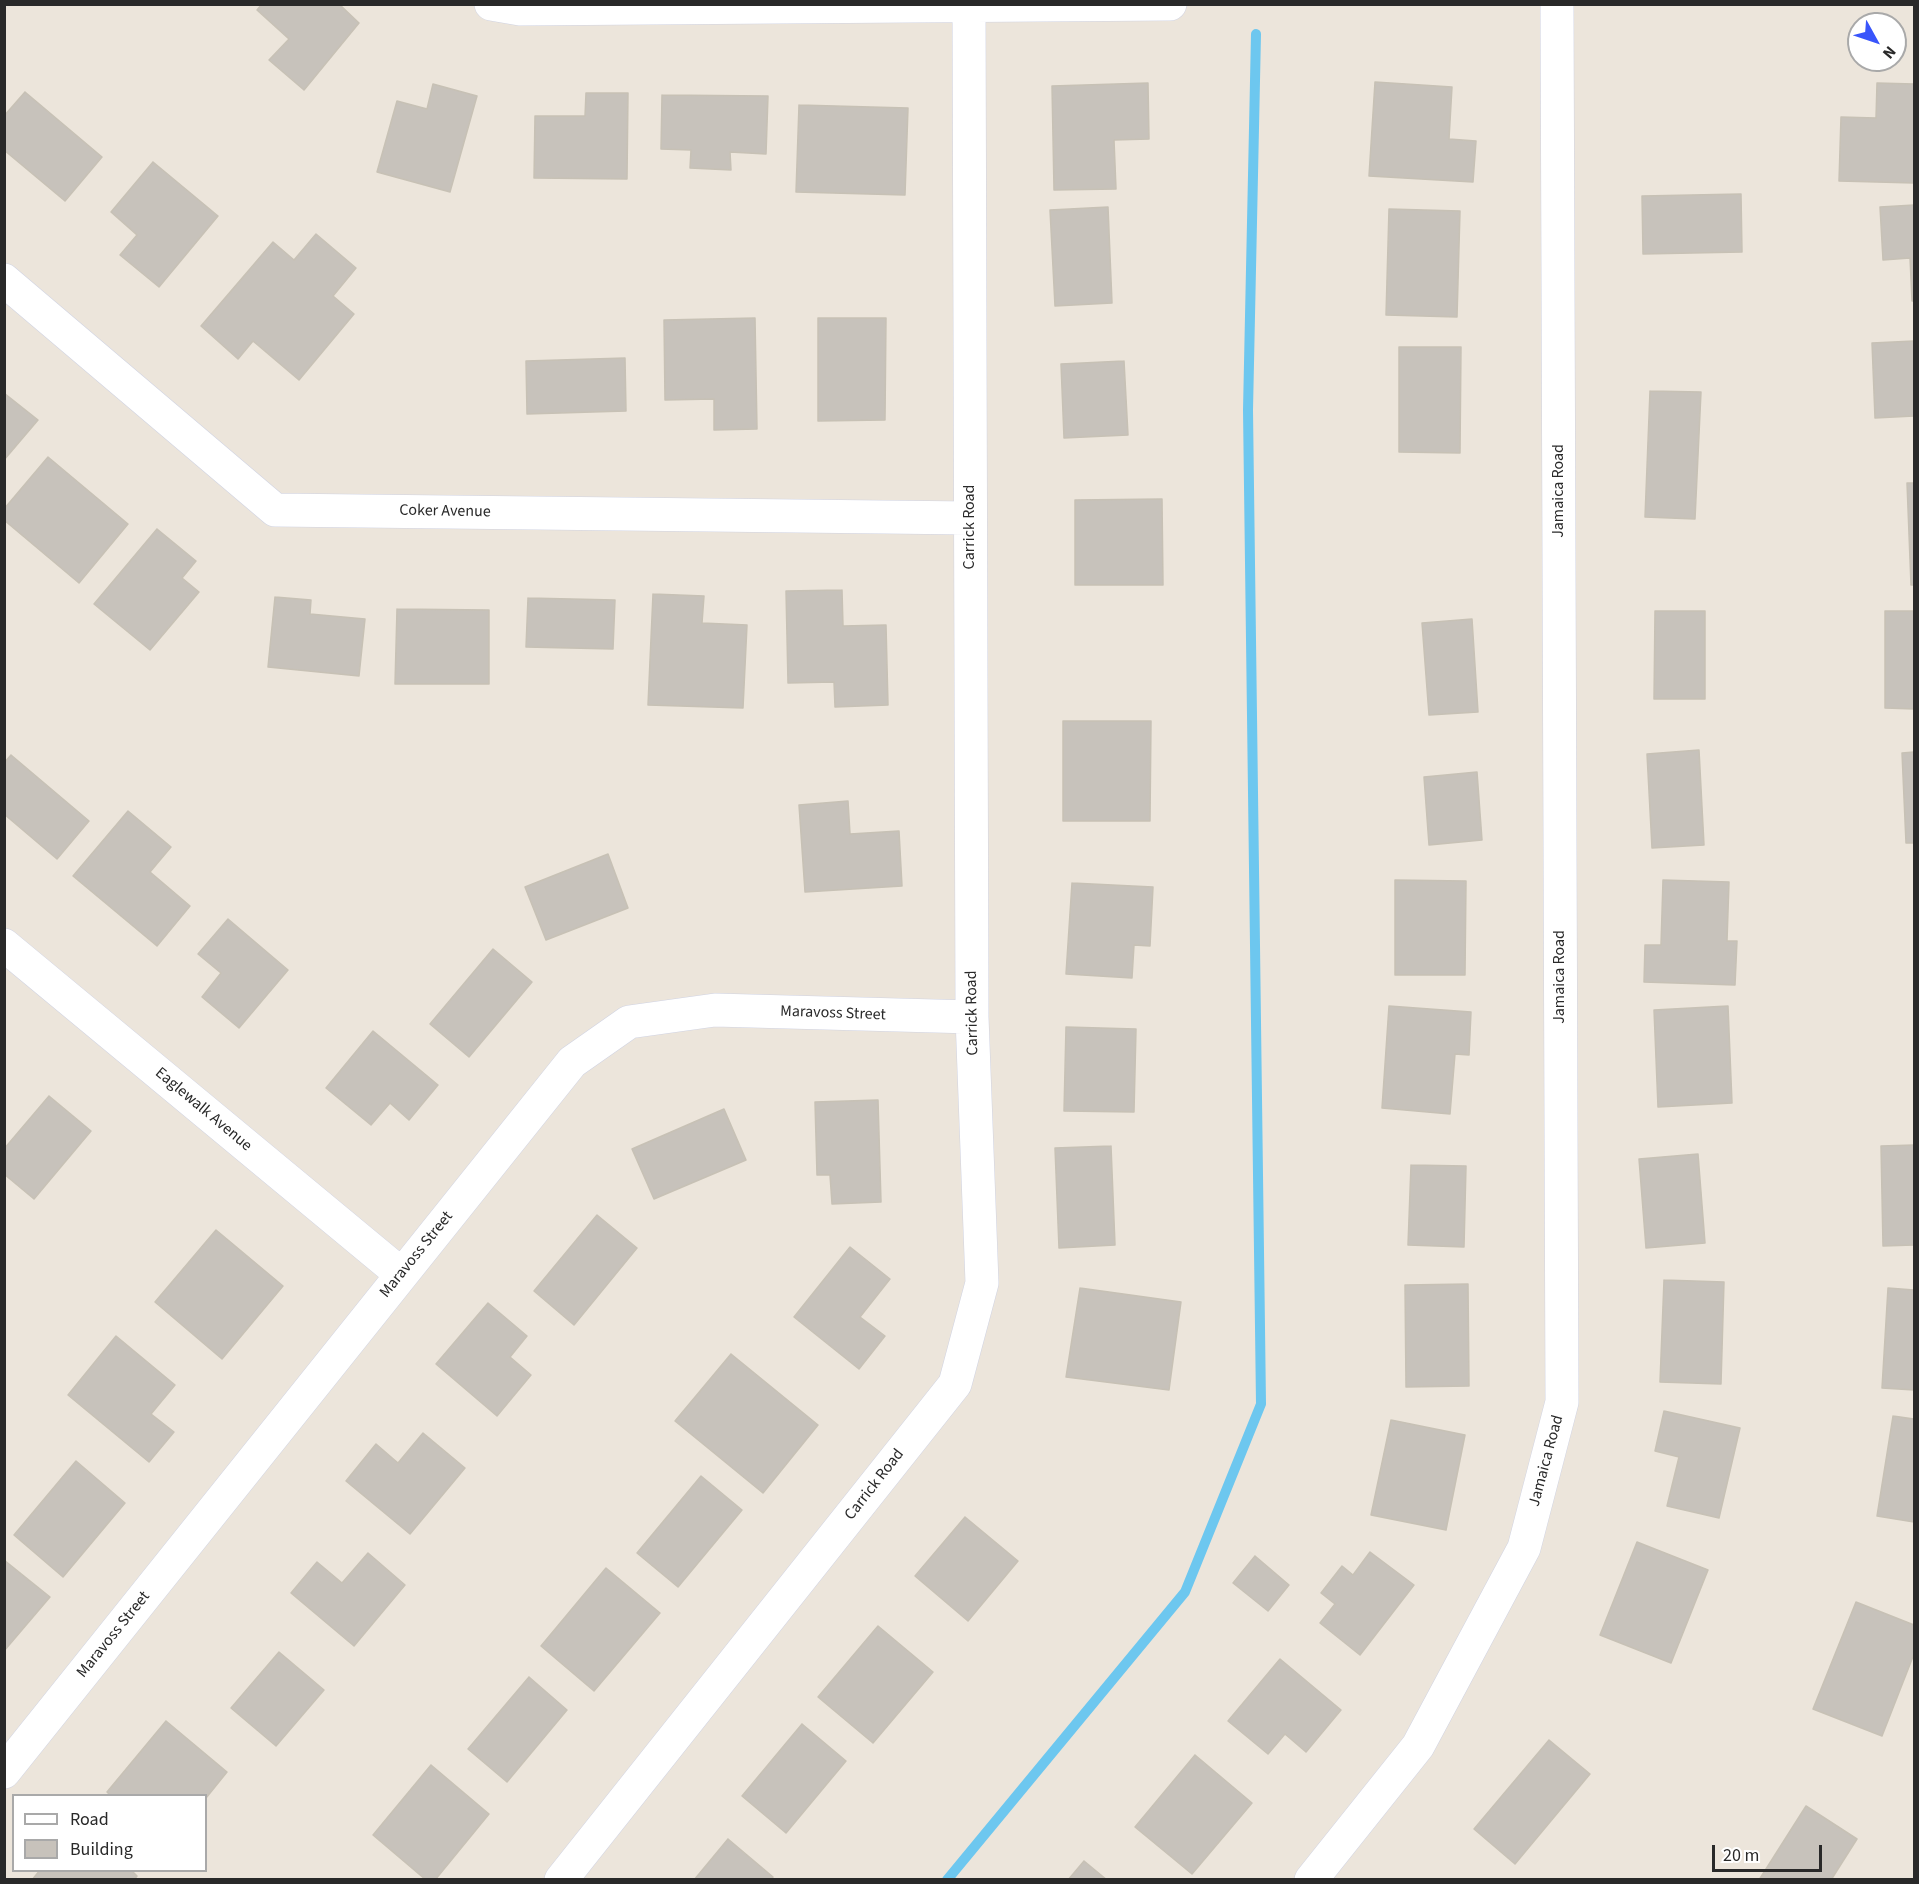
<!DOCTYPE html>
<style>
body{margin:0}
#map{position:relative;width:1919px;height:1884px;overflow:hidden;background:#ece5db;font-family:"Source Sans 3",sans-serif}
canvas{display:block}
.frame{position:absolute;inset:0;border:6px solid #292929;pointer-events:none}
.legend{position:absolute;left:12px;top:1794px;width:195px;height:78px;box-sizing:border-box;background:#fff;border:2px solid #a9a9a9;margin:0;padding:8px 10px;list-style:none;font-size:18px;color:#292929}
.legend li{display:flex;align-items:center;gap:12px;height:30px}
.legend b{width:30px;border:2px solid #a9a9a9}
.north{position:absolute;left:1847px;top:12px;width:60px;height:60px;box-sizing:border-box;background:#fff;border:2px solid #a9a9a9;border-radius:50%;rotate:130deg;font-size:16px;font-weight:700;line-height:24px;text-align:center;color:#292929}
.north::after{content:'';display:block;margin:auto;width:21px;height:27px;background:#3955fb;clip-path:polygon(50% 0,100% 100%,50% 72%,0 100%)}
.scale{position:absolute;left:1712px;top:1845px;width:110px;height:27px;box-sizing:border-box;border:3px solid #292929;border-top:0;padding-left:8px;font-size:18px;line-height:21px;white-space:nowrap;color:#292929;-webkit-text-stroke:4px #fff;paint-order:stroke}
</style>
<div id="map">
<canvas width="1919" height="1884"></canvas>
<div class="frame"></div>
<ul class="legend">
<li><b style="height:8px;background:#fff"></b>Road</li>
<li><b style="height:16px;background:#c7c2bb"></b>Building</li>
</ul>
<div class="north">N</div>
<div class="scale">20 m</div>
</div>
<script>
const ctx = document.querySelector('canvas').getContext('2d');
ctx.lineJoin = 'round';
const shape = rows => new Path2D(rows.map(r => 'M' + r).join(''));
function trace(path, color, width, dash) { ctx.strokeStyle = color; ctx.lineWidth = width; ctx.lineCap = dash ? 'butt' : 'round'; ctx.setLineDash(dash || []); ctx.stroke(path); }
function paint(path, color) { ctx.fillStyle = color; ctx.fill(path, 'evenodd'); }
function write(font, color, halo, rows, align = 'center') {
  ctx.font = font + ' "Source Sans 3",sans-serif'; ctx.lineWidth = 4.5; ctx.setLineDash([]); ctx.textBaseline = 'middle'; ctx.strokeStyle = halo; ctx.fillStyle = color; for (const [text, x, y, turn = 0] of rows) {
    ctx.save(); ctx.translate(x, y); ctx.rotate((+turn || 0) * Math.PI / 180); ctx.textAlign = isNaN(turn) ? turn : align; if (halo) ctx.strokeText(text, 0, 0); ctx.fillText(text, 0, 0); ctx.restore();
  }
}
const stream = shape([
 [947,1880,1185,1592,1261,1404,1248,410,1256,34]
]);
const building = shape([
 [262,4,339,4,359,23,304,90,269,60,289,39,257,10,262,4],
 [1375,82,1452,87,1449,139,1476,141,1473,182,1369,176,1375,82],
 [1148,83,1149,139,1114,140,1116,189,1054,190,1052,86,1148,83],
 [1877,83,1914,84,1914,183,1839,181,1841,117,1876,118,1877,83],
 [433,84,477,96,450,192,377,172,397,101,427,109,433,84],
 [25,92,102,157,65,201,4,150,4,116,25,92],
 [586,93,628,93,627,179,534,178,535,116,585,116,586,93],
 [662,95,768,96,766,154,730,152,731,170,690,168,691,150,661,149,662,95],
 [799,105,908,108,905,195,796,192,799,105],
 [153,162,218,216,159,287,120,255,137,235,111,212,153,162],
 [1741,194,1742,252,1643,254,1642,196,1741,194],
 [1914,205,1914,301,1912,301,1910,258,1883,260,1880,207,1914,205],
 [1108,207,1112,303,1055,306,1050,210,1108,207],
 [1389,209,1460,211,1457,317,1386,315,1389,209],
 [316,234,356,268,333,296,354,314,299,380,253,341,238,359,201,326,273,242,294,260,316,234],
 [755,318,757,429,714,430,714,399,665,400,664,320,755,318],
 [818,318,886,318,885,420,818,421,818,318],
 [1914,341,1914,416,1875,418,1872,343,1914,341],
 [1399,347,1461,347,1460,453,1399,452,1399,347],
 [625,358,626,411,527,414,526,361,625,358],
 [1124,361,1128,435,1064,438,1061,364,1124,361],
 [1650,391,1701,392,1695,519,1645,517,1650,391],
 [4,393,38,420,4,460,4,393],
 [48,457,128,524,79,583,4,520,4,509,48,457],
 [1907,483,1914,483,1914,585,1911,585,1907,483],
 [1162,499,1163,585,1075,585,1075,500,1162,499],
 [157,529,196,561,182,578,199,592,150,650,94,604,157,529],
 [842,590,843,626,886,625,888,705,835,707,834,682,788,683,786,591,842,590],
 [653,594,704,596,702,623,747,625,743,708,648,705,653,594],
 [275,597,311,600,310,614,365,619,359,676,268,667,275,597],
 [528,598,615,600,613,649,526,647,528,598],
 [397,609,489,610,489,684,395,684,397,609],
 [1655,611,1705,611,1705,699,1654,699,1655,611],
 [1885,611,1914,611,1914,709,1885,708,1885,611],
 [1472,619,1478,712,1429,715,1422,623,1472,619],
 [1063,721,1151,721,1150,821,1063,821,1063,721],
 [1699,750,1704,845,1652,848,1647,754,1699,750],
 [1914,752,1914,843,1906,843,1902,753,1914,752],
 [11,755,89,821,57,859,4,814,4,763,11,755],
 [1477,772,1482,840,1429,845,1424,777,1477,772],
 [848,801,850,834,899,831,902,886,805,892,799,805,848,801],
 [128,811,171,847,150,872,190,906,157,946,73,876,128,811],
 [608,854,628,908,546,940,525,887,608,854],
 [1395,880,1466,881,1465,975,1395,975,1395,880],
 [1663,880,1729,882,1727,941,1737,941,1735,985,1644,982,1645,945,1661,945,1663,880],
 [1072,883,1153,887,1150,946,1134,945,1132,978,1066,974,1072,883],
 [228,919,288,970,239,1028,202,997,221,973,198,954,228,919],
 [493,949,532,982,469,1057,430,1024,493,949],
 [1389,1006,1471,1012,1469,1055,1455,1054,1450,1114,1382,1108,1389,1006],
 [1728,1006,1732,1103,1658,1107,1654,1010,1728,1006],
 [1066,1027,1136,1029,1134,1112,1064,1111,1066,1027],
 [373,1031,438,1085,409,1120,390,1103,371,1125,326,1088,373,1031],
 [49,1096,91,1131,34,1199,4,1174,4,1149,49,1096],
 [878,1100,881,1202,832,1204,830,1175,817,1175,815,1102,878,1100],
 [724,1109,746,1160,654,1199,632,1149,724,1109],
 [1914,1145,1914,1245,1883,1246,1881,1146,1914,1145],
 [1111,1146,1115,1245,1059,1248,1055,1148,1111,1146],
 [1698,1154,1705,1243,1646,1248,1639,1159,1698,1154],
 [1411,1165,1466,1166,1464,1247,1408,1245,1411,1165],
 [597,1215,637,1248,574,1325,534,1291,597,1215],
 [216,1230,283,1286,222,1359,155,1302,216,1230],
 [850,1247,890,1279,860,1317,885,1336,859,1369,794,1317,850,1247],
 [1664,1280,1724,1282,1721,1384,1660,1382,1664,1280],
 [1468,1284,1469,1386,1406,1387,1405,1285,1468,1284],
 [1080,1288,1181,1302,1169,1390,1066,1377,1080,1288],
 [1888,1288,1914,1290,1914,1390,1882,1388,1888,1288],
 [488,1303,527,1336,510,1357,531,1375,497,1416,436,1364,488,1303],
 [116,1336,175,1385,151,1414,174,1432,149,1462,68,1395,116,1336],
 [731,1354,818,1425,763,1493,675,1421,731,1354],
 [1664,1411,1740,1428,1719,1518,1667,1506,1679,1457,1655,1451,1664,1411],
 [1893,1416,1914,1419,1914,1522,1877,1516,1893,1416],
 [1391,1420,1465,1435,1446,1530,1371,1515,1391,1420],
 [423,1433,465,1468,410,1534,346,1481,376,1444,398,1463,423,1433],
 [76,1461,125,1503,63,1577,14,1535,76,1461],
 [701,1476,742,1510,678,1587,637,1553,701,1476],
 [965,1517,1018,1561,968,1621,915,1576,965,1517],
 [1637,1542,1708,1570,1671,1663,1600,1635,1637,1542],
 [1370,1552,1414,1585,1360,1655,1320,1623,1335,1604,1321,1593,1342,1566,1353,1575,1370,1552],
 [368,1553,405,1585,354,1646,291,1593,317,1562,342,1583,368,1553],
 [1255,1556,1289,1585,1268,1611,1233,1583,1255,1556],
 [4,1560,50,1597,4,1651,4,1560],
 [606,1568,660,1613,594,1691,541,1646,606,1568],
 [1856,1602,1914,1625,1914,1654,1882,1736,1813,1709,1856,1602],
 [878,1626,933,1672,873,1743,818,1697,878,1626],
 [279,1652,324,1690,276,1746,231,1708,279,1652],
 [1280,1659,1341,1710,1306,1752,1285,1734,1268,1754,1228,1721,1280,1659],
 [529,1677,567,1710,507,1782,468,1749,529,1677],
 [166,1721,227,1772,206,1798,206,1796,111,1796,107,1792,166,1721],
 [802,1724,846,1761,786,1833,742,1796,802,1724],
 [1549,1740,1590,1774,1515,1864,1474,1829,1549,1740],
 [1195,1755,1252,1803,1192,1874,1135,1827,1195,1755],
 [431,1765,489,1814,435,1880,426,1880,373,1835,431,1765],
 [1806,1806,1857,1839,1831,1880,1759,1880,1806,1806],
 [728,1839,773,1877,771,1880,694,1880,728,1839],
 [1084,1861,1107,1880,1068,1880,1084,1861],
 [40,1870,131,1870,137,1876,134,1880,32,1880,40,1870]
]);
const minor = shape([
 [491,4,520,9,1170,4],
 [4,280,275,510,970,518],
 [4,945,401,1274],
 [4,1772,572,1062,629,1022,715,1010,972,1017],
 [561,1880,955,1384,982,1283,972,1017,969,4],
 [1311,1880,1418,1746,1524,1548,1562,1402,1557,4]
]);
const streetNames = [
 ["Jamaica Road",1559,491,-90],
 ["Coker Avenue",445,512,1],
 ["Carrick Road",970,527,-90],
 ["Jamaica Road",1560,977,-90],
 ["Carrick Road",973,1013,-91],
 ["Maravoss Street",833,1014,2],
 ["Eaglewalk Avenue",203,1110,40],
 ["Maravoss Street",417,1255,-51],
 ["Jamaica Road",1547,1461,-75],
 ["Carrick Road",875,1485,-52],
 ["Maravoss Street",114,1635,-51]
];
trace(stream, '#6dc7ef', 10);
paint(building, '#c7c2bb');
trace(building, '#c7c1b5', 1.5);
trace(minor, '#d0d3e2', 34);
trace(minor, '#fff', 33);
write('16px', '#292929', '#fff', streetNames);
</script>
